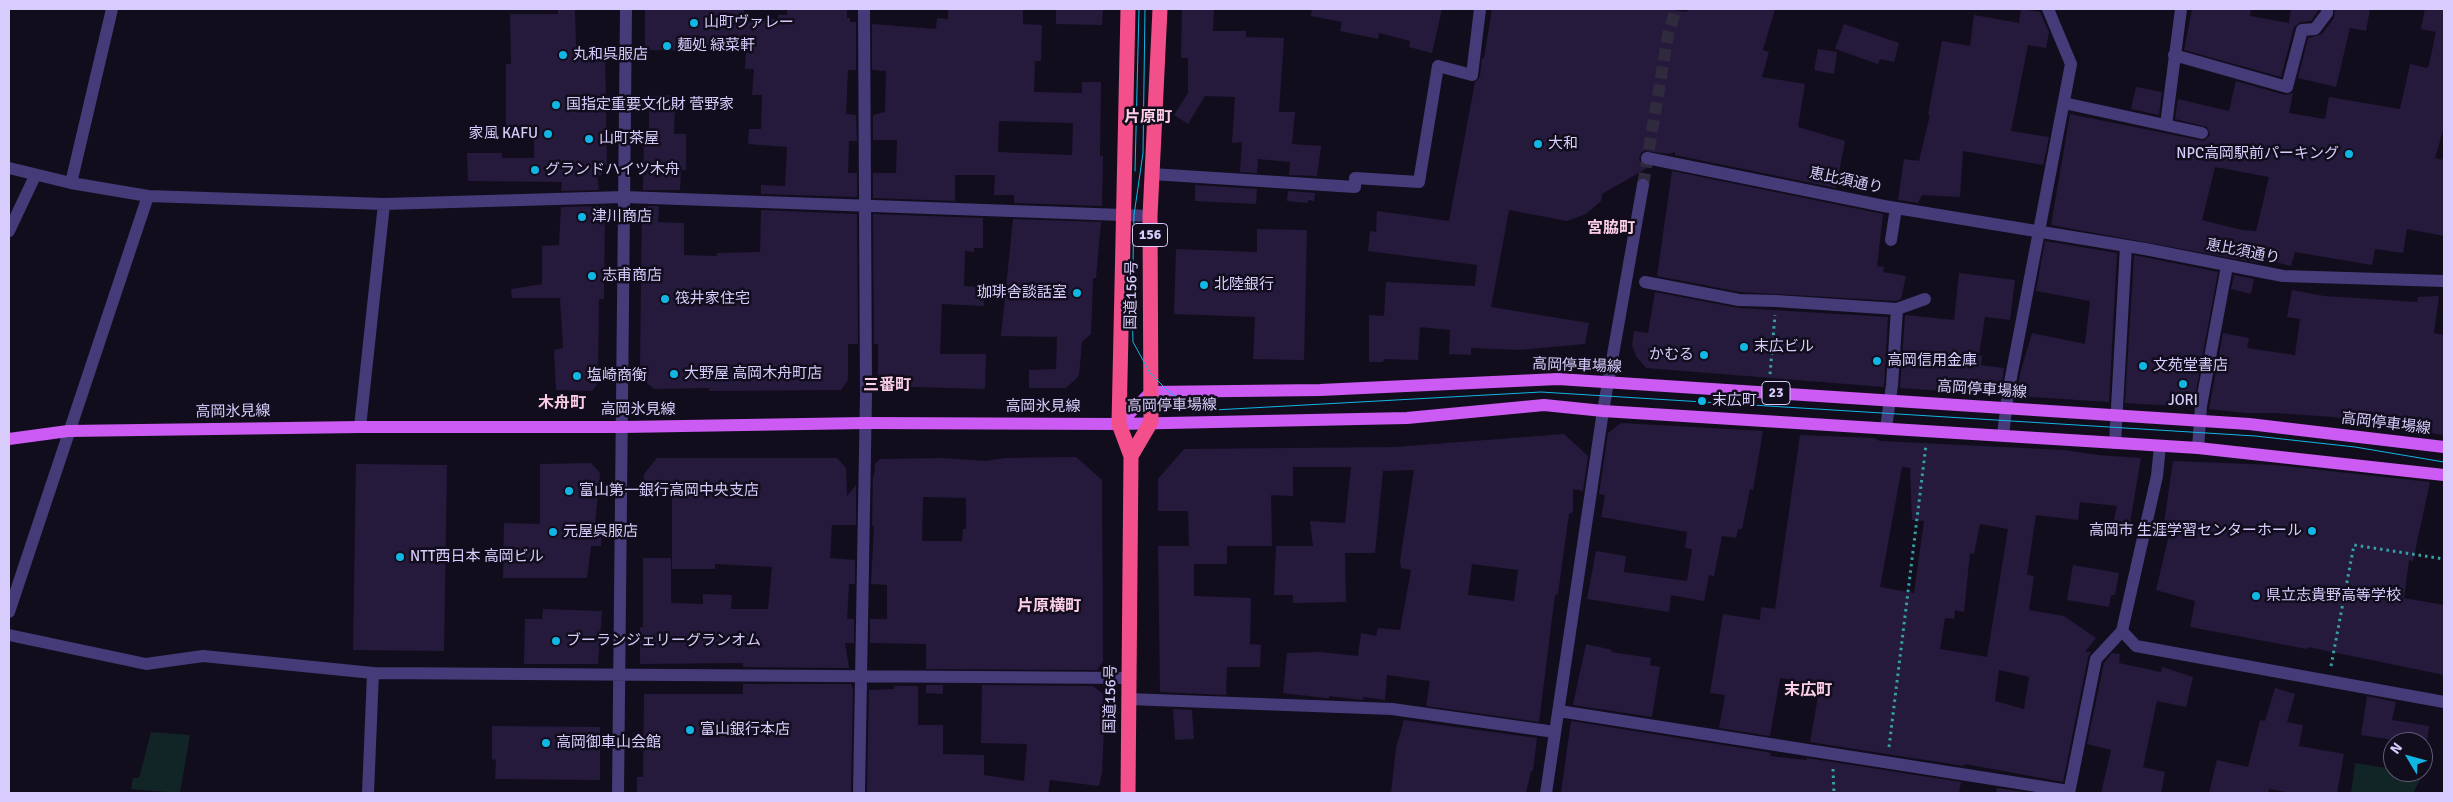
<!DOCTYPE html>
<meta charset="utf-8">
<style>
body{margin:0}
#map{position:relative;width:2453px;height:802px;overflow:hidden;background:#120d1d;font-family:Signika,sans-serif}
canvas{display:block}
.frame{position:absolute;inset:0;border:10px solid #d7ccfb;pointer-events:none}
.north{position:absolute;left:2383px;top:732px;width:50px;height:50px;box-sizing:border-box;background:#120d1d;border:1px solid #615976;border-radius:50%;rotate:307deg;font-size:14px;font-weight:700;line-height:20px;text-align:center;color:#d7ccfb}
.north::after{content:'';display:block;margin:auto;width:18px;height:22px;background:#10b6e4;clip-path:polygon(50% 0,100% 100%,50% 72%,0 100%)}
</style>
<div id="map">
<canvas width="2453" height="802"></canvas>
<div class="frame"></div>
<div class="north">N</div>
</div>
<script>
const ctx = document.querySelector('canvas').getContext('2d');
ctx.lineJoin = 'round';
function paint(path, color) { ctx.fillStyle = color; ctx.fill(path, 'evenodd'); }
const shape = rows => new Path2D(rows.map(r => 'M' + r).join(''));
function trace(path, color, width, dash) { ctx.strokeStyle = color; ctx.lineWidth = width; ctx.lineCap = dash ? 'butt' : 'round'; ctx.setLineDash(dash || []); ctx.stroke(path); }
function write(font, color, halo, rows, align = 'center') {
  ctx.font = font + ' Signika,"Noto Sans JP",sans-serif'; ctx.lineWidth = 5; ctx.setLineDash([]); ctx.textBaseline = 'middle'; ctx.strokeStyle = halo; ctx.fillStyle = color; for (const [text, x, y, turn = 0] of rows) {
    ctx.save(); ctx.translate(x, y); ctx.rotate((+turn || 0) * Math.PI / 180); ctx.textAlign = isNaN(turn) ? turn : align; if (halo) ctx.strokeText(text, 0, 0); ctx.fillText(text, 0, 0); ctx.restore();
  }
}
const green = shape([
 [151,732,190,735,180,793,131,789,133,778,139,778],
 [2423,762,2429,763,2413,793,2351,793,2355,763,2393,769,2393,772,2423,772]
]);
const building = shape([
 [558,9,575,9,576,49,605,49,607,165,602,166,602,175,597,176,599,190,561,191,562,182,468,181,467,153,502,153,502,158,534,158,534,127,506,127,506,64,511,64,510,14,558,14],
 [645,9,744,9,744,18,778,19,778,15,787,15,787,9,847,9,847,18,850,18,850,22,856,22,856,70,848,70,846,114,856,115,857,141,849,141,848,173,857,173,857,197,761,194,761,185,785,186,787,147,748,144,749,129,761,129,762,95,752,95,754,69,745,69,746,51,645,50],
 [948,9,1023,9,1023,24,1042,25,1041,61,1035,61,1034,92,1082,93,1082,82,1101,82,1100,156,1103,156,1102,206,1014,203,1014,195,994,195,995,175,955,175,955,201,873,198,873,173,896,173,897,140,873,140,873,115,885,112,886,71,872,70,872,24,936,29,937,18,948,19],
 [999,121,1073,123,1072,155,998,152],
 [1056,9,1103,9,1102,25,1056,24],
 [1182,9,1214,9,1213,31,1246,31,1246,37,1284,38,1279,112,1295,112,1292,144,1321,146,1317,176,1289,175,1290,162,1258,159,1257,173,1240,172,1242,142,1232,143,1235,97,1205,96,1188,124,1174,115,1188,93,1188,58,1181,58],
 [1312,9,1442,9,1432,53,1409,47,1410,41,1379,33,1378,39,1340,31,1342,22,1311,16],
 [1492,9,1665,9,1687,12,1688,9,1775,9,1763,50,1769,52,1762,77,1805,84,1798,127,1845,141,1836,188,1675,155,1675,152,1670,154,1644,151,1641,153,1639,160,1642,164,1649,167,1602,194,1601,201,1586,214,1567,221,1509,210,1491,307,1589,323,1585,344,1519,350,1471,348,1471,355,1449,354,1450,330,1420,327,1418,360,1384,359,1383,362,1369,362,1369,315,1384,316,1386,282,1475,286,1477,265,1368,251,1370,231,1376,232,1377,211,1449,221,1475,82,1480,76,1482,58,1484,58],
 [2021,9,2040,12,2049,32,2046,48,2028,45,2011,131,2049,137,2043,165,1963,151,1960,197,1922,195,1918,203,1898,200,1904,159,1919,161,1930,115,1928,115,1942,41,1970,46,1974,15,2019,23],
 [2192,9,2251,9,2250,16,2289,23,2291,9,2319,9,2311,21,2301,22,2294,27,2281,77,2184,50],
 [2335,9,2370,9,2366,31,2350,28,2336,87,2298,78,2308,38,2322,34,2334,18],
 [2425,9,2444,9,2444,127,2435,158,2444,160,2444,236,2407,229,2403,253,2375,249,2372,265,2295,252,2291,266,2259,258,2258,263,2051,225,2070,114,2204,141,2210,135,2207,127,2175,119,2178,99,2229,111,2236,81,2285,95,2293,93,2289,113,2325,119,2329,97,2400,109,2410,64,2427,68,2429,65,2436,32,2421,29],
 [2215,167,2269,177,2256,231,2242,230,2202,220],
 [1844,24,1899,43,1894,62,1880,59,1878,64,1835,49],
 [1818,49,1837,52,1834,74,1814,70],
 [2136,87,2162,92,2159,115,2131,109],
 [675,95,674,134,686,134,686,170,681,170,680,190,643,190,644,134,649,134,649,96],
 [1672,171,1883,214,1877,266,1884,267,1883,272,1906,276,1901,299,1896,301,1740,292,1657,276],
 [1195,185,1257,189,1256,204,1195,201],
 [1288,191,1315,193,1314,201,1308,200,1308,203,1287,201],
 [605,206,604,299,599,299,598,371,607,371,592,391,556,390,554,350,563,348,560,298,512,298,511,289,542,284,542,246,559,245,561,207],
 [642,206,659,206,658,222,684,223,684,255,717,256,717,253,760,252,761,210,857,214,858,344,848,344,848,380,841,390,709,391,709,388,654,389,643,380,643,367,640,366],
 [873,214,983,218,983,248,974,248,974,252,965,251,964,286,983,287,984,306,942,304,940,354,986,354,985,389,878,386,878,344,874,344],
 [1013,219,1101,222,1096,278,1093,278,1091,334,1082,342,1079,376,1066,388,1029,388,1029,370,1056,369,1057,337,1001,336],
 [1257,229,1307,230,1304,360,1253,359,1255,317,1174,314,1176,249,1257,252],
 [2045,241,2117,253,2109,402,2016,396,2021,370,2032,333,2085,344,2090,301,2036,291],
 [2134,255,2218,272,2193,407,2125,403],
 [1959,273,2015,280,2010,320,1985,317,1979,355,1982,356,1981,365,2004,368,2000,395,1900,388,1905,315,1954,320],
 [2234,275,2254,279,2251,294,2231,289],
 [2292,290,2324,296,2417,302,2418,297,2439,296,2434,333,2444,335,2444,435,2333,417,2275,413,2246,413,2209,409,2223,333,2249,338,2247,348,2295,355,2300,319,2287,317],
 [1655,292,1739,308,1888,317,1884,387,1646,368,1636,356,1632,345,1634,331,1648,333],
 [1621,423,1763,431,1753,490,1750,489,1742,529,1738,529,1736,538,1722,536,1714,576,1709,575,1704,601,1671,595,1669,612,1587,599,1596,551,1626,556,1624,572,1687,581,1692,549,1685,548,1687,532,1601,517,1605,495,1599,494,1608,433],
 [1564,434,1588,456,1583,491,1573,489,1573,512,1569,514,1558,594,1555,595,1539,722,1426,706,1430,681,1387,675,1385,700,1363,697,1363,700,1353,699,1329,696,1329,698,1326,698,1283,693,1287,653,1320,652,1358,656,1361,633,1376,636,1378,628,1400,630,1411,570,1401,568,1400,561,1414,470,1383,471,1375,553,1345,553,1346,602,1293,603,1293,595,1274,595,1276,546,1313,546,1310,521,1345,523,1351,467,1293,467,1293,496,1271,495,1272,546,1227,546,1227,564,1194,564,1194,596,1251,598,1250,644,1261,645,1260,667,1227,667,1226,695,1160,692,1158,546,1189,546,1188,511,1158,511,1158,479,1184,449,1395,447],
 [1472,564,1518,570,1514,601,1468,595],
 [1800,435,1874,438,1880,441,2064,450,2098,455,2141,458,2130,523,2114,520,2117,506,2080,502,2078,520,2036,515,2027,575,2034,576,2029,610,2064,616,2096,638,2085,652,2091,652,2088,657,2063,782,1965,764,1964,766,1810,742,1820,685,1780,678,1770,736,1719,728,1725,695,1710,693,1723,614,1760,620,1761,607,1775,609],
 [1902,467,1910,468,1912,520,1924,521,1914,593,1880,587],
 [1980,524,2008,529,1987,657,1940,649,1945,618,1954,619,1955,610,1964,612,1970,553,1974,554],
 [1999,670,2029,677,2024,709,1995,701],
 [1076,457,1102,480,1103,661,1097,670,926,669,926,644,870,643,870,619,887,619,887,585,871,584,874,526,872,526,873,476,874,476,875,464,880,459,942,458,985,461,1005,458],
 [923,497,966,498,966,529,963,529,962,541,922,541],
 [657,458,837,458,846,468,847,496,856,485,856,525,832,525,830,558,855,560,855,584,849,584,847,619,854,619,854,643,845,643,849,668,743,667,743,663,640,664,640,627,643,627,643,558,671,558,671,603,703,604,703,594,732,595,731,609,768,609,772,567,715,564,715,569,672,569,672,492,644,492,644,474],
 [2173,461,2275,465,2430,482,2413,561,2409,560,2404,598,2444,605,2444,675,2308,647,2307,649,2190,627,2195,601,2156,590,2170,531,2163,530],
 [591,463,600,473,595,525,602,525,601,546,591,546,587,578,503,578,504,523,540,524,540,464],
 [356,464,447,465,444,651,353,650],
 [2073,565,2119,573,2115,595,2111,595,2109,607,2067,600],
 [543,609,602,611,598,664,524,664,525,619,542,619],
 [1586,644,1612,650,1611,652,1651,658,1650,665,1660,667,1652,717,1573,705],
 [2112,653,2120,654,2119,663,2161,672,2162,667,2193,677,2186,707,2157,701,2143,767,2165,772,2161,793,2101,793,2111,750,2087,744,2104,663],
 [743,684,851,684,853,690,851,793,637,793,637,777,643,777,644,694,743,694],
 [926,685,943,685,943,694,926,693],
 [982,685,1093,686,1103,694,1104,728,1102,773,1099,786,1050,780,1048,793,867,793,869,690,894,689,894,686,918,686,918,725,943,725,943,754,984,755,984,775,1024,781,1027,744,981,743],
 [2275,688,2295,694,2287,722,2303,725,2299,746,2344,754,2337,793,2291,793,2269,789,2268,793,2209,793,2217,760,2248,767,2260,720,2265,721],
 [2367,696,2396,702,2392,720,2429,726,2427,742,2406,742,2361,735],
 [1173,709,1192,710,1194,739,1175,740],
 [1404,720,1537,738,1533,771,1531,771,1526,793,1391,793,1396,748],
 [1571,721,1767,752,1771,753,1770,756,1806,760,1807,758,1961,782,1959,793,1561,793],
 [492,726,600,727,600,780,495,779,496,760,492,759],
 [1997,788,2031,793,1996,793]
]);
const minorTunnel = shape([
 [1643,185,1668,35,1676,9]
]);
const path = shape([
 [1770,374,1775,315],
 [2331,666,2354,545,2444,559],
 [1889,747,1926,445],
 [1833,769,1834,793]
]);
const minor = shape([
 [2174,55,2287,87,2302,30,2315,29,2327,13,2327,9],
 [2064,103,2202,133],
 [2166,125,2181,9],
 [1647,158,1884,206,2145,249,2283,276,2444,281],
 [9,168,71,183,148,196,384,204,624,197,1150,216],
 [1152,174,1355,187,1355,178,1419,182,1438,66,1472,75,1480,9],
 [71,183,112,9],
 [9,231,35,176],
 [1891,240,1896,208],
 [1645,282,1739,300,1776,301,1897,309,1925,299],
 [360,427,384,204],
 [1886,428,1892,385,1897,309],
 [2003,435,2008,393,2071,64,2048,9],
 [2115,443,2126,246],
 [2160,446,2157,476,2122,631,2136,646,2444,702],
 [2198,448,2201,406,2227,266],
 [9,612,148,196],
 [9,635,146,664,203,656,373,673,1129,678],
 [1128,699,1392,709,1555,732],
 [1559,711,2069,791],
 [368,793,373,673],
 [618,793,626,9],
 [859,793,866,394,864,9],
 [1546,793,1603,411,1643,185],
 [2069,793,2096,659,2122,631]
]);
const major = shape([
 [1119,424,1151,392,1320,390,1558,379,2249,424,2444,447],
 [9,439,68,431,360,427,623,427,865,423,1119,424,1407,418,1544,405,1603,411,2198,448,2444,475]
]);
const highway = shape([
 [1131,456,1151,422,1150,216,1160,9],
 [1128,793,1131,456,1119,424,1128,9]
]);
const tram = shape([
 [1145,9,1143,153,1134,215,1132,309,1133,342,1150,373,1170,393,1189,405,1214,410,1541,392,2255,436,2355,447,2444,462],
 [1135,171,1139,9]
]);
const markers = [
 [694,23,5,"#10b6e4"],
 [667,46,5,"#10b6e4"],
 [563,55,5,"#10b6e4"],
 [556,105,5,"#10b6e4"],
 [548,134,5,"#10b6e4"],
 [589,139,5,"#10b6e4"],
 [1538,144,5,"#10b6e4"],
 [2349,154,5,"#10b6e4"],
 [535,170,5,"#10b6e4"],
 [582,217,5,"#10b6e4"],
 [592,276,5,"#10b6e4"],
 [1204,285,5,"#10b6e4"],
 [1077,293,5,"#10b6e4"],
 [665,299,5,"#10b6e4"],
 [1744,347,5,"#10b6e4"],
 [1704,355,5,"#10b6e4"],
 [1877,361,5,"#10b6e4"],
 [2143,366,5,"#10b6e4"],
 [674,374,5,"#10b6e4"],
 [577,376,5,"#10b6e4"],
 [2183,384,5,"#10b6e4"],
 [1702,401,5,"#10b6e4"],
 [569,491,5,"#10b6e4"],
 [2312,531,5,"#10b6e4"],
 [553,532,5,"#10b6e4"],
 [400,557,5,"#10b6e4"],
 [2256,596,5,"#10b6e4"],
 [556,641,5,"#10b6e4"],
 [690,730,5,"#10b6e4"],
 [546,743,5,"#10b6e4"]
];
const shields = [
 [1150,235,35],
 [1776,393,28]
];
const shieldNames = [
 ["156",1150,235],
 ["23",1776,393]
];
const poiNames = [
 ["山町ヴァレー",704,23],
 ["麺処 緑菜軒",677,46],
 ["丸和呉服店",573,55],
 ["国指定重要文化財 菅野家",566,105],
 ["家風 KAFU",538,134,"right"],
 ["山町茶屋",599,139],
 ["大和",1548,144],
 ["NPC高岡駅前パーキング",2339,154,"right"],
 ["グランドハイツ木舟",545,170],
 ["津川商店",592,217],
 ["志甫商店",602,276],
 ["北陸銀行",1214,285],
 ["珈琲舎談話室",1067,293,"right"],
 ["筏井家住宅",675,299],
 ["末広ビル",1754,347],
 ["かむる",1694,355,"right"],
 ["高岡信用金庫",1887,361],
 ["文苑堂書店",2153,366],
 ["大野屋 高岡木舟町店",684,374],
 ["塩崎商衡",587,376],
 ["末広町",1712,401],
 ["JORI",2183,401,"center"],
 ["富山第一銀行高岡中央支店",579,491],
 ["高岡市 生涯学習センターホール",2302,531,"right"],
 ["元屋呉服店",563,532],
 ["NTT西日本 高岡ビル",410,557],
 ["県立志貴野高等学校",2266,596],
 ["ブーランジェリーグランオム",566,641],
 ["富山銀行本店",700,730],
 ["高岡御車山会館",556,743]
];
const streetNames = [
 ["恵比須通り",1846,181,12],
 ["恵比須通り",2243,252,11],
 ["国道156号",1132,295,-89],
 ["高岡停車場線",1577,366,2],
 ["高岡停車場線",1982,390,4],
 ["高岡停車場線",1172,406,-1],
 ["高岡氷見線",1043,407],
 ["高岡氷見線",638,410],
 ["高岡氷見線",233,412,-1],
 ["高岡停車場線",2386,424,7],
 ["国道156号",1111,699,-89]
];
const neighbourhoodNames = [
 ["片原町",1148,118],
 ["宮脇町",1611,229],
 ["三番町",887,386],
 ["木舟町",562,404],
 ["片原横町",1049,607],
 ["末広町",1808,691]
];
paint(green, '#112426');
paint(building, '#251a3c');
trace(minorTunnel, '#302a3e', 12, [12, 6]);
trace(path, '#35a0a6', 3, [2.5, 4]);
trace(minor, '#453b78', 12);
trace(major, '#cc5bf3', 12);
trace(highway, '#f3508b', 15);
trace(tram, '#10b6e4', 1);
for (const [x, y, r, color] of markers) { const dot = new Path2D(); dot.arc(x, y, r, 0, 2 * Math.PI); ctx.fillStyle = color; ctx.fill(dot); trace(dot, '#120d1d', 2); }
for (const [x, y, w] of shields) { const box = new Path2D(); box.roundRect(x - w / 2, y - 11.5, w, 23, 4); ctx.fillStyle = '#120d1d'; ctx.fill(box); trace(box, '#d7ccfb', 1); }
write('bold 14px', '#d7ccfb', null, shieldNames);
write('15px', '#d7ccfb', '#120d1d', poiNames, 'left');
write('15px', '#d7ccfb', '#120d1d', streetNames);
write('bold 16px', '#fccee6', '#120d1d', neighbourhoodNames);
</script>
